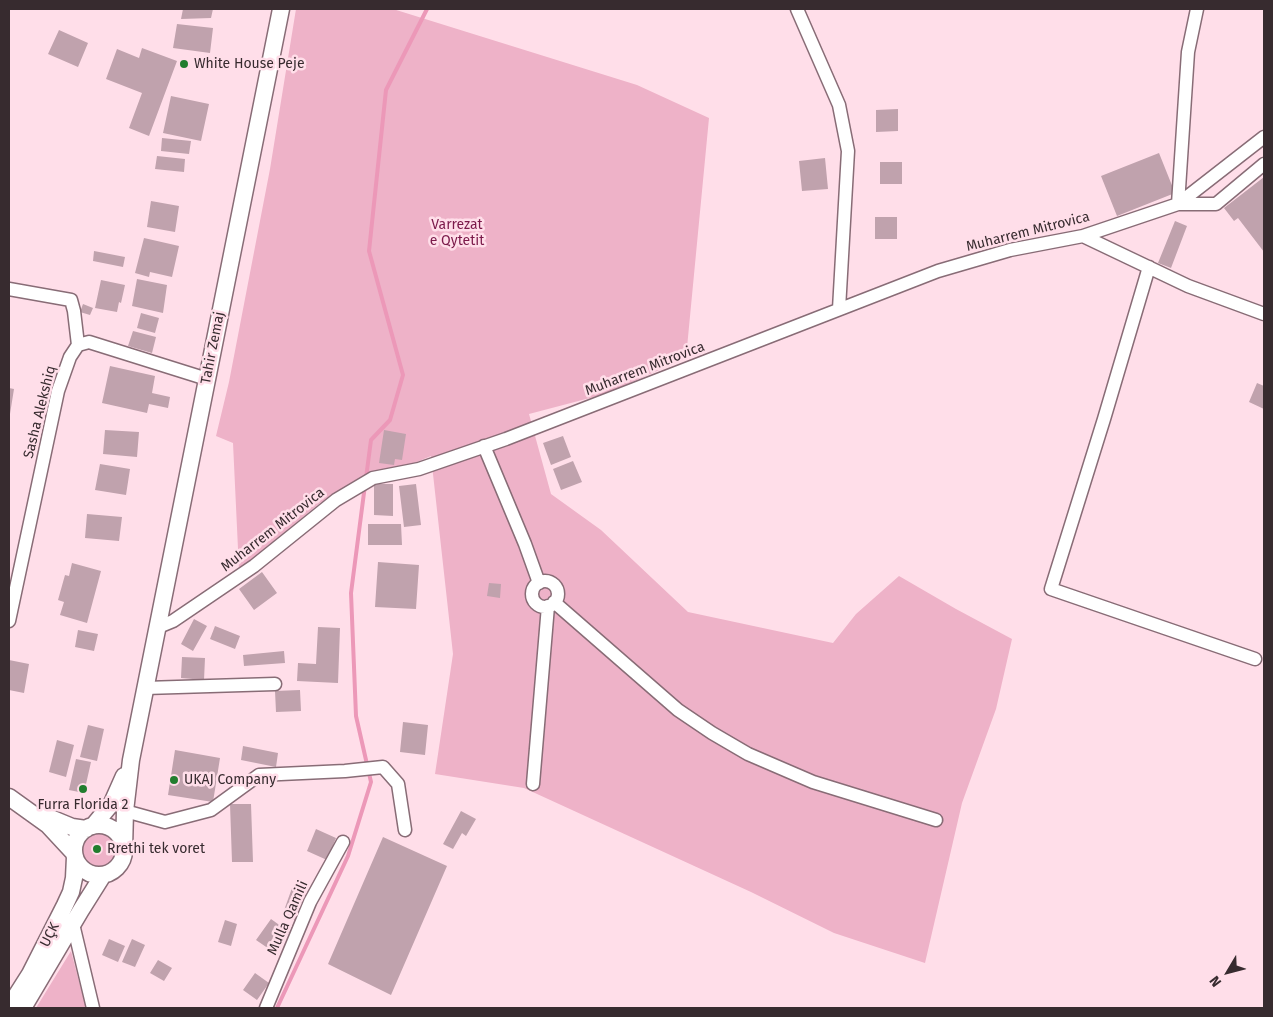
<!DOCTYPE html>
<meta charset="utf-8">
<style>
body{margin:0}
#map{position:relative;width:1273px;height:1017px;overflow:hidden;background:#ffdee9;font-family:"Fira Sans",sans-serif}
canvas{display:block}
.frame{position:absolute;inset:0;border:10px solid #372b2f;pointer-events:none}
.north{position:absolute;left:1203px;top:947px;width:50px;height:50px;-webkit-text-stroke:4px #ffdee9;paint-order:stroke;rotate:233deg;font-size:14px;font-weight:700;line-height:20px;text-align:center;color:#372b2f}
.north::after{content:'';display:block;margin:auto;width:18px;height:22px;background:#372b2f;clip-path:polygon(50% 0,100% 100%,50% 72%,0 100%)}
</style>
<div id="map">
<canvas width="1273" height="1017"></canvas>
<div class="frame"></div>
<div class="north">N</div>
</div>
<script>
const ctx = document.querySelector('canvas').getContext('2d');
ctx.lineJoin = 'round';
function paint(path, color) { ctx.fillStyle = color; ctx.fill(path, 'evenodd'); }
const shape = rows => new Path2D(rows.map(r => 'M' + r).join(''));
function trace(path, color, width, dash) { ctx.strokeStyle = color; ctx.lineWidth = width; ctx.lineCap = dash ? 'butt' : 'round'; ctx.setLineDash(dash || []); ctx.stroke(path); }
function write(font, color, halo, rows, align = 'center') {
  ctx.font = font + ' "Fira Sans",sans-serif'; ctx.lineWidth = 5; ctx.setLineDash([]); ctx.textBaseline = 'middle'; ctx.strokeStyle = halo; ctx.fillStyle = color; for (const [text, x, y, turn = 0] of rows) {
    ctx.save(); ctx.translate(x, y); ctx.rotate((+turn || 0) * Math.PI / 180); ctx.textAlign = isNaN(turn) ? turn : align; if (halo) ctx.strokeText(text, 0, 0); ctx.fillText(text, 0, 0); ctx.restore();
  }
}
const green = shape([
 [296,9,393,9,637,85,709,118,686,358,605,394,529,414,551,494,601,530,688,612,833,643,856,614,899,576,956,609,1012,639,996,709,962,803,925,963,834,933,751,892,524,788,435,774,453,654,431,456,320,503,239,570,233,443,216,436,229,382,270,169],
 '81 849a18 18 0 1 1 36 0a18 18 0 1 1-36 0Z',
 [71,951,86,1008,36,1008]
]);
const stream = shape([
 [366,478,371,440,390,420,403,375,369,251,386,90,427,9],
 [277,1008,348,856,371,782,356,716,351,593,365,485]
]);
const building = shape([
 [183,9,213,9,211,18,181,19],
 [177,24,213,28,210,53,173,48],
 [59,30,88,43,78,67,48,54],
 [142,48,177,61,149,136,129,128,142,93,106,79,117,49,139,58],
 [171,96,209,104,201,141,163,133],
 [898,109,898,131,876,132,876,110],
 [162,138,191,141,189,154,161,151],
 [1159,153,1175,193,1117,216,1101,176],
 [157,156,185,159,184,172,155,169],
 [825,158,828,189,802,191,799,161],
 [880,162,902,162,902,184,880,184],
 [1264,177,1264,252,1238,218,1234,221,1224,208],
 [151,201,179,206,175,232,147,227],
 [875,217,897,217,897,239,875,239],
 [1175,221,1187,226,1171,268,1158,263],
 [144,238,179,246,172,277,150,272,149,277,135,273],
 [94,251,125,257,123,267,93,261],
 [137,279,167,285,163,313,132,306],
 [101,280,125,285,121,303,119,302,117,312,95,308],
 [83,304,93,308,90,315,80,312],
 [141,313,159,318,155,333,137,328],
 [133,331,156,337,152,353,128,346],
 [110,366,155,376,152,393,170,397,168,408,149,404,147,413,102,403],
 [1257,383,1264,386,1264,409,1249,402],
 [9,388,14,389,10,414,9,414],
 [105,430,139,432,137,457,103,454],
 [384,430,406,434,402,460,395,459,394,465,379,463],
 [563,436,571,457,551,465,543,443],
 [573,461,582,482,561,490,553,469],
 [100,464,130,469,126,495,95,490],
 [374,484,393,484,393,516,374,515],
 [416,484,421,525,404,527,399,486],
 [87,514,122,517,119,541,85,538],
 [368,524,401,524,402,545,368,545],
 [378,562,419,565,416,609,375,607],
 [72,563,101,571,87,623,60,615,64,602,58,600,65,575,69,576],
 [262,572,277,593,254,610,239,589],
 [489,583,501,584,500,598,487,596],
 [194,619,207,626,193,651,181,644],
 [215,626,240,636,235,649,210,639],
 [318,627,340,628,338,683,297,681,298,663,316,664],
 [78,630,98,634,94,651,75,647],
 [284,651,285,663,244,666,243,655],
 [182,657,205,658,204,680,181,678],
 [9,660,29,664,24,693,9,690],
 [300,690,301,711,276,712,275,691],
 [403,722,428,725,425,755,400,752],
 [88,725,104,729,97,761,80,757],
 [57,740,74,745,66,777,49,772],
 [243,746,278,753,276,767,241,760],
 [175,750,220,758,213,802,168,795],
 [76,759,91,762,84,793,69,790],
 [230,804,251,804,253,862,232,862],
 [461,811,476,819,466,836,462,833,453,849,443,844],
 [316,829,336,838,327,860,307,851],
 [383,837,447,866,391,995,328,964],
 [292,888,310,895,300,922,282,916],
 [271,919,289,932,275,953,256,940],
 [225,920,237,924,231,946,218,942],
 [109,939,125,946,118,962,102,955],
 [132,939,145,945,135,967,122,962],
 [158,960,172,968,164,981,150,973],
 [255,973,269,983,257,1000,243,990]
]);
const minor = shape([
 [797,9,839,105,848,151,839,309],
 [1178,204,1188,52,1197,9],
 [1178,204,1216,204,1264,164],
 [1083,236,1188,286,1264,314],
 [1149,267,1104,419,1051,589,1255,659],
 [9,289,71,300,74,311,78,345],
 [484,446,525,544,539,583],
 '532 594a13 13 0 1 1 26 0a13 13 0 1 1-26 0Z',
 [554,602,678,710,712,733,748,754,813,782,936,820],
 [9,621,58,391,70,357,78,345,89,342,207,379],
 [156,628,173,621,254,566,336,500,373,478,419,469,506,439,938,271,1010,250,1083,236,1178,204,1264,137],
 [145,688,275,684],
 [533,784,548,606],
 [125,811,165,822,211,810,259,775,345,771,383,767,398,784,405,830],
 [73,924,93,1008],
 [266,1008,310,902,343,842]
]);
const major = shape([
 [9,797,48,825,74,853],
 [43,815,72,827,86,829],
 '74 850a25 25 0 1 1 50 0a25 25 0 1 1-50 0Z',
 [93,826,112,803,124,776],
 [124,849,125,811,131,760,281,9],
 [9,1007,30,974,65,905,71,892,74,878,75,857],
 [23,1008,81,910,103,875]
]);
const markers = [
 [184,64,5,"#217d2e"],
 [174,780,5,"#217d2e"],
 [83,789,5,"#217d2e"],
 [97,849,5,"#217d2e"]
];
const poiNames = [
 ["White House Peje",194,64],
 ["UKAJ Company",184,780],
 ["Furra Florida 2",83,805,"center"],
 ["Rrethi tek voret",107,849]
];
const parkNames = [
 ["Varrezat",457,225],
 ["e Qytetit",457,241]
];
const streetNames = [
 ["Muharrem Mitrovica",1028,232,-14],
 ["Tahir Zemaj",213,348,-79],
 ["Muharrem Mitrovica",645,369,-21],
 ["Sasha Alekshiq",40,412,-76],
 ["Muharrem Mitrovica",273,530,-38],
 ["Mulla Qamili",288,918,-66],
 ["UÇK",50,935,-63]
];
paint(green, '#eeb2c8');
trace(stream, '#ec98b8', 4);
paint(building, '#c0a2ad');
trace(minor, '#886c76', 15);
trace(major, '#886c76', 19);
trace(minor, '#fff', 12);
trace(major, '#fff', 16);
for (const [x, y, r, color] of markers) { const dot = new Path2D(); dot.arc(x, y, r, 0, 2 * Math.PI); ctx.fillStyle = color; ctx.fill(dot); trace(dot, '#ffdee9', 2); }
write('14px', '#372b2f', '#ffdee9', poiNames, 'left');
write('14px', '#7b194a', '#ffdee9', parkNames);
write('14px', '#372b2f', '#ffdee9', streetNames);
</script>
